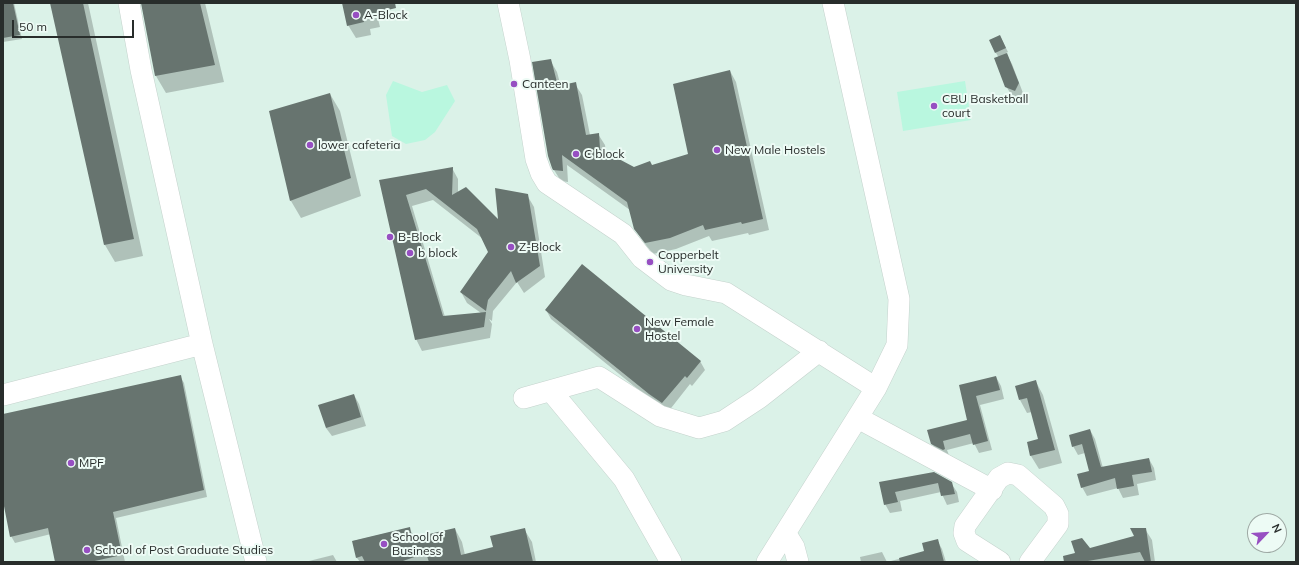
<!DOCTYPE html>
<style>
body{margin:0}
#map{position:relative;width:1299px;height:565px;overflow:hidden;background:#edfbf5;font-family:Mulish,sans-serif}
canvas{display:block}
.frame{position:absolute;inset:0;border:4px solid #282d2b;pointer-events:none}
.north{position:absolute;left:1247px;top:513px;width:40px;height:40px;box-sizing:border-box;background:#edfbf5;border:1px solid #9ea9a4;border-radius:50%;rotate:65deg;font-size:11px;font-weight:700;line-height:16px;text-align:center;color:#282d2b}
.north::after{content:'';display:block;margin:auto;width:14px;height:18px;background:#974fc2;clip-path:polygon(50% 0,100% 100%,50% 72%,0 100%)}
.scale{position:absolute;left:12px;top:20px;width:122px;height:18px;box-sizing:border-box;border:2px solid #282d2b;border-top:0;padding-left:5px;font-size:12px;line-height:14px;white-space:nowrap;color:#282d2b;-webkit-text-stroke:3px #edfbf5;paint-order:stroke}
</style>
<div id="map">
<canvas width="1299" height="565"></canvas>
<div class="frame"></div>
<div class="north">N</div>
<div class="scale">50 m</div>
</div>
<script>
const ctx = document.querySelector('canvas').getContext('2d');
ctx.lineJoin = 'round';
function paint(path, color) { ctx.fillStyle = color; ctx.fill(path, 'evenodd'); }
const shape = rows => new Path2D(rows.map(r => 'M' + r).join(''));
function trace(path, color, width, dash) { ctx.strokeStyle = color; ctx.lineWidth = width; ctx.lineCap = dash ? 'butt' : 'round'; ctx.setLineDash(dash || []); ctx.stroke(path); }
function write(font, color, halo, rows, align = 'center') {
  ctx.font = font + ' Mulish,sans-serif'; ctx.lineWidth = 4; ctx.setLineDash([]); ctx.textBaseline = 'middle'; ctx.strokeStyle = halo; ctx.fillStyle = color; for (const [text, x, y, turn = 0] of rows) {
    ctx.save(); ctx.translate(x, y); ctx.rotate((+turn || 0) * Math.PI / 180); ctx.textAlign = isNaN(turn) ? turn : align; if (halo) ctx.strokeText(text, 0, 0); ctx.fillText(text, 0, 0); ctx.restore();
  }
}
const built = shape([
 [3,3,1296,3,1296,562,3,562],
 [1255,521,1279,521,1279,545,1255,545]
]);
const green = shape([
 [393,81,422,92,447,85,455,101,435,132,425,140,406,144,392,136,386,95],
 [965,81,971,120,903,131,897,92]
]);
const shadow = shape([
 [3,3,14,3,22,39,3,42],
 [51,3,88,3,143,256,115,262,105,245],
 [142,3,205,3,224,82,166,93,156,76],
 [343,3,369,3,373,19,375,18,371,3,374,3,380,27,370,29,371,35,356,38,348,25],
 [1000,36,1008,52,1006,53,1012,64,1023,93,1020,100,1012,96,1006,86,999,58,996,53],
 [550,60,557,72,561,87,575,84,582,95,590,135,598,134,605,145,606,153,634,168,652,166,689,155,730,71,736,82,769,230,749,235,748,233,712,241,709,236,676,249,653,254,642,240,635,228,630,210,567,165,568,182,561,181,554,170],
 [330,94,340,111,361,196,301,218,291,201],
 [452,168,458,179,458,192,499,222,527,195,534,207,545,277,524,293,517,282,493,311,492,321,489,319,492,324,490,338,422,351,416,339,380,181],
 [433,200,483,239,489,252,461,292,467,303,481,313,445,317,412,206],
 [546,310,700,361,705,370,692,386,690,384,668,412,655,403,551,319],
 [180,376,184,383,207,497,116,518,125,562,56,562,51,534,15,543,11,536,3,496,3,415],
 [996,377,1001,386,1004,399,980,405,992,450,979,453,974,443,947,450,950,458,937,453,932,443,968,421,960,386],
 [1036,382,1043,395,1062,463,1039,469,1031,456,1028,443,1039,440,1032,412,1027,413,1020,400],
 [354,395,359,404,366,426,332,436,326,428],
 [1090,430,1095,439,1103,468,1149,459,1154,468,1156,480,1137,484,1139,495,1123,498,1118,488,1087,496,1082,487,1090,471,1085,453,1078,455,1073,446],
 [880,483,951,483,957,492,959,502,947,505,941,492,900,501,902,511,890,513,885,504],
 [409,528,415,538,455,529,462,542,465,555,494,548,524,529,532,542,536,562,360,562,357,558,353,541],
 [1145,529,1152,540,1155,562,1065,562,1090,549,1135,537],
 [937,540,942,549,946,562,861,562,860,557,882,552,887,562,926,552],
 [333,555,337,562,310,562,309,561]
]);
const building = shape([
 [3,3,13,3,20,35,3,38],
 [50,3,83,3,134,239,104,245],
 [141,3,200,3,215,65,155,76],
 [342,3,395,3,396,8,363,16,364,22,347,26],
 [1000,35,1006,48,995,53,989,40],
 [1007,53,1019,83,1015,91,1005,87,994,58],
 [551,59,558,86,576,82,586,135,599,133,600,149,634,167,650,161,652,165,688,154,673,84,730,70,763,219,742,224,741,222,705,230,703,225,670,238,645,243,634,229,627,202,562,155,563,171,553,170,552,168,548,156,532,62],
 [330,93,351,178,290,201,269,111],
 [453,167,452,195,466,187,498,219,495,188,528,194,540,266,516,283,511,271,488,300,486,311,460,292,488,252,477,229,426,189,406,195,443,316,486,312,484,327,415,340,379,180],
 [582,264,701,361,687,378,685,376,662,403,649,394,545,310],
 [181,375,204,490,113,512,122,555,90,562,55,562,48,528,10,537,3,501,3,414],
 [996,376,1000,390,976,396,988,441,973,445,970,434,943,441,945,449,943,450,931,444,927,430,967,420,959,385],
 [1036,380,1055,450,1030,456,1027,442,1038,439,1027,398,1019,400,1015,386],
 [354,394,361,417,326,428,318,405],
 [1090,429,1101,467,1149,458,1152,472,1132,475,1134,486,1117,489,1115,478,1081,488,1077,474,1089,471,1082,444,1072,447,1069,435],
 [934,472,952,482,955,494,941,496,938,483,895,492,898,502,884,505,879,482],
 [410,527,412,538,455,528,461,555,493,547,490,536,525,528,533,562,429,562,426,553,400,562,365,562,362,556,356,558,352,541],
 [1130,528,1146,528,1151,562,1145,562,1140,552,1082,562,1064,562,1063,556,1075,553,1071,541,1082,538,1090,548,1134,536],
 [938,539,944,562,900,562,899,558,924,551,922,543]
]);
const minor = shape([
 [129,3,141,70,202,344,256,562],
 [508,3,520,60,536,159,541,173,547,183,623,234,642,258,671,280,686,285,726,293,876,388],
 [551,391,624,479,671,562],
 [3,395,202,344],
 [524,398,599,377,660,416,699,428,724,421,759,398,819,351],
 [858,418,992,490],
 [786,534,794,547,798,562],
 [767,562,876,388,897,345,899,299,833,3],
 [1000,562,967,541,964,533,965,526,999,478,1008,473,1018,475,1054,506,1058,514,1058,524,1030,562]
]);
const markers = [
 [356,15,4,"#974fc2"],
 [514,84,4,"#974fc2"],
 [934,106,4,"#974fc2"],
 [310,145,4,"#974fc2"],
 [717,150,4,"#974fc2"],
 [576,154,4,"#974fc2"],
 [390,237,4,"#974fc2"],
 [511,247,4,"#974fc2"],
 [410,253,4,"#974fc2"],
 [650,262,4,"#974fc2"],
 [637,329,4,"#974fc2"],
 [71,463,4,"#974fc2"],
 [384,544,4,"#974fc2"],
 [87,550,4,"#974fc2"]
];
const poiNames = [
 ["A-Block",364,15],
 ["Canteen",522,84],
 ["CBU Basketball",942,99],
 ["court",942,113],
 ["lower cafeteria",318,145],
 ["New Male Hostels",725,150],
 ["C block",584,154],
 ["B-Block",398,237],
 ["Z-Block",519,247],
 ["b block",418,253],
 ["Copperbelt",658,255],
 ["University",658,269],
 ["New Female",645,322],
 ["Hostel",645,336],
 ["MPF",79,463],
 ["School of",392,537],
 ["Business",392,551],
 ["School of Post Graduate Studies",95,550]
];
paint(built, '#dbf2e8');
paint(green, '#b9f7df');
paint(shadow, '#0003');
paint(building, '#67746f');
trace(minor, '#c5d3cd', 22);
trace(minor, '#fff', 21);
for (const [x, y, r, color] of markers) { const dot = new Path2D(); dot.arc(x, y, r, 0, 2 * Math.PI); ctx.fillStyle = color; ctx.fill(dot); trace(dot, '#edfbf5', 1.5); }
write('12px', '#282d2b', '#edfbf5', poiNames, 'left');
</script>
